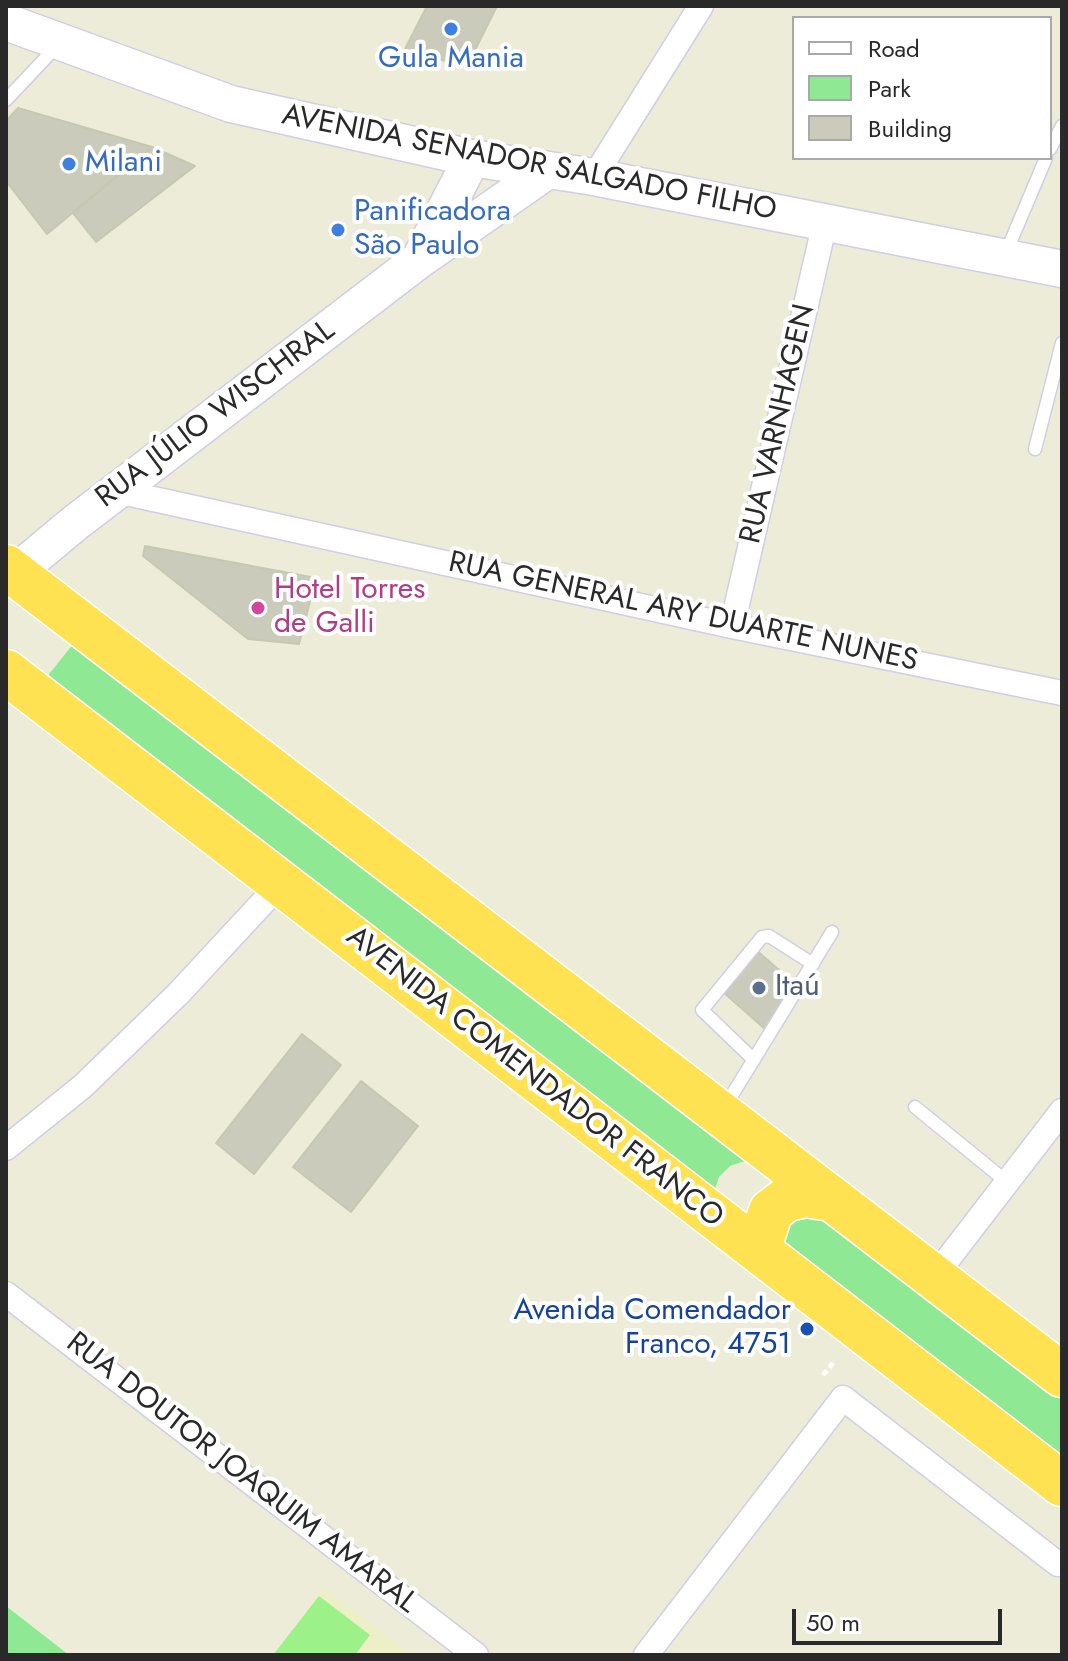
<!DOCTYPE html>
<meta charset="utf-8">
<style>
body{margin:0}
#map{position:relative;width:1068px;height:1661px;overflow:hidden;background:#edecd8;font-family:Jost,sans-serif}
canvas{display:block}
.frame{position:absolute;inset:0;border:8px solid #292929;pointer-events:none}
.legend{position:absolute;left:792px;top:16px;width:260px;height:144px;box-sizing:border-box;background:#fff;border:2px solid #a9a9a9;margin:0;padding:10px 14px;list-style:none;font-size:24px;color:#292929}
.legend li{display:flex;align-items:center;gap:16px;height:40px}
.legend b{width:40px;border:2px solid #a9a9a9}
.scale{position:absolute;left:792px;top:1609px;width:210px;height:36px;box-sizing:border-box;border:4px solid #292929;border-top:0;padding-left:10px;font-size:24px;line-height:28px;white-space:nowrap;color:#292929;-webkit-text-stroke:6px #fff;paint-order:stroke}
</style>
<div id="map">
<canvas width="1068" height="1661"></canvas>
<div class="frame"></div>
<ul class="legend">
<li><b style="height:10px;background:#fff"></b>Road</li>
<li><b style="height:22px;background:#8fe994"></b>Park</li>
<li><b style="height:22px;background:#cacbbb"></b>Building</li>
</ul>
<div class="scale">50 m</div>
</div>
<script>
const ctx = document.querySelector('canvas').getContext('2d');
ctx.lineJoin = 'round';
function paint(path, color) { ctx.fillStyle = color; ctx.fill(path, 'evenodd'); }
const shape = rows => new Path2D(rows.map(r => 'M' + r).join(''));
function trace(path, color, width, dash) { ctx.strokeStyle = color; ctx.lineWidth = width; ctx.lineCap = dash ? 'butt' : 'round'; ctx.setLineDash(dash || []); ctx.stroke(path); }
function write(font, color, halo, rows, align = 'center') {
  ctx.font = font + ' Jost,sans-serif'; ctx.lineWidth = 8; ctx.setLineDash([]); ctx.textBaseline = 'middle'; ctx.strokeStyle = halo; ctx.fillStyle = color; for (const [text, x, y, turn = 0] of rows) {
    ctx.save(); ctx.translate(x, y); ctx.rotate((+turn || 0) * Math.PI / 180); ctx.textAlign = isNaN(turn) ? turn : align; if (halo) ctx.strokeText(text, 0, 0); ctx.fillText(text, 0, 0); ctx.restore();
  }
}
const education = shape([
 [323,1587,411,1655,274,1655]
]);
const green = shape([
 [77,639,760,1164,745,1161,730,1166,719,1177,714,1192,46,678],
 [819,1212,1062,1398,1062,1457,776,1238,780,1224],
 [6,1606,69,1655,6,1655]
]);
const pitch = shape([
 [319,1596,370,1635,355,1655,273,1655]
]);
const building = shape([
 [427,6,497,6,467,66,404,51,427,6],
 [18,108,152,147,47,234,6,181,6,121,18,108],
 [152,147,195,166,96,242,73,213,152,147],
 [145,546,316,578,299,644,248,639,143,556,145,546],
 [755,949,795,984,765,1029,723,992,755,949],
 [302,1034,341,1065,254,1174,216,1143,302,1034],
 [361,1081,418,1126,351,1212,293,1167,361,1081]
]);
const path = shape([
 [823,1375,833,1363]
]);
const lane = shape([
 [6,100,58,45],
 [1050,149,1062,126],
 [1005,255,1046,158],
 [1035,449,1062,343],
 [754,1060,702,1010,762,937,769,936,813,964],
 [915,1107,1007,1182],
 [724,1108,832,932]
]);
const street = shape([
 [594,177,701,6],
 [117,491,732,626,1062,693],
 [732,626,825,222],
 [6,1148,83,1086,178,994,281,883],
 [934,1277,1062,1111],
 [6,1294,476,1655],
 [646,1655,843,1398,1058,1564]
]);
const secondary = shape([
 [6,22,231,104,472,158,594,177,1062,269],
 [422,255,472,158],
 [15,573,75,523,419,260,548,170]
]);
const highway = shape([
 [6,567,1062,1375],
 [6,672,1062,1484],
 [758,1250,771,1211,787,1199,806,1195,831,1199]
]);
const markers = [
 [451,29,8,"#3f7fe0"],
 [69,164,8,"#3f7fe0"],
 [338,230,8,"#3f7fe0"],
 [258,608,8,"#d1479c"],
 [759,988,8,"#5c6f8a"],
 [807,1329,8,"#1a4fb4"]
];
const shopNames = [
 ["Gula Mania",451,60,"center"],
 ["Milani",85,164],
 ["Panificadora",354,213],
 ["São Paulo",354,247]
];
const streetNames = [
 ["AVENIDA SENADOR SALGADO FILHO",529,164,11],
 ["RUA JÚLIO WISCHRAL",216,415,-37],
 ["RUA VARNHAGEN",779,424,-77],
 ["RUA GENERAL ARY DUARTE NUNES",683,613,12],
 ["AVENIDA COMENDADOR FRANCO",534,1078,38],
 ["RUA DOUTOR JOAQUIM AMARAL",241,1474,38]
];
const hotelNames = [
 ["Hotel Torres",274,591],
 ["de Galli",274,625]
];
const serviceNames = [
 ["Itaú",775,988]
];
const transitNames = [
 ["Avenida Comendador",791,1312],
 ["Franco, 4751",791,1346]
];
paint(education, '#edf0c6');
paint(green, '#8fe994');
paint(pitch, '#9cf289');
paint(building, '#cacbbb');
trace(building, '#c7c8b2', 2);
trace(lane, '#d2cee3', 15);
trace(street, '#d2cee3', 27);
trace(secondary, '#d2cee3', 39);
trace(highway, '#fff', 47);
trace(path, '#fff', 5, [6, 4]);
trace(lane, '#fff', 12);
trace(street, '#fff', 24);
trace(secondary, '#fff', 36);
trace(highway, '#ffe251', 44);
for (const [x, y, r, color] of markers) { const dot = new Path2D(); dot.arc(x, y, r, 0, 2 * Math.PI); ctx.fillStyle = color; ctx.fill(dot); trace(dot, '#fff', 3); }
write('30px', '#366cbe', '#fff', shopNames, 'left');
write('30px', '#292929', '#fff', streetNames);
write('30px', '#b23c85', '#fff', hotelNames, 'left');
write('30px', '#4e5e75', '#fff', serviceNames, 'left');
write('30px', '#164399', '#fff', transitNames, 'right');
</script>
